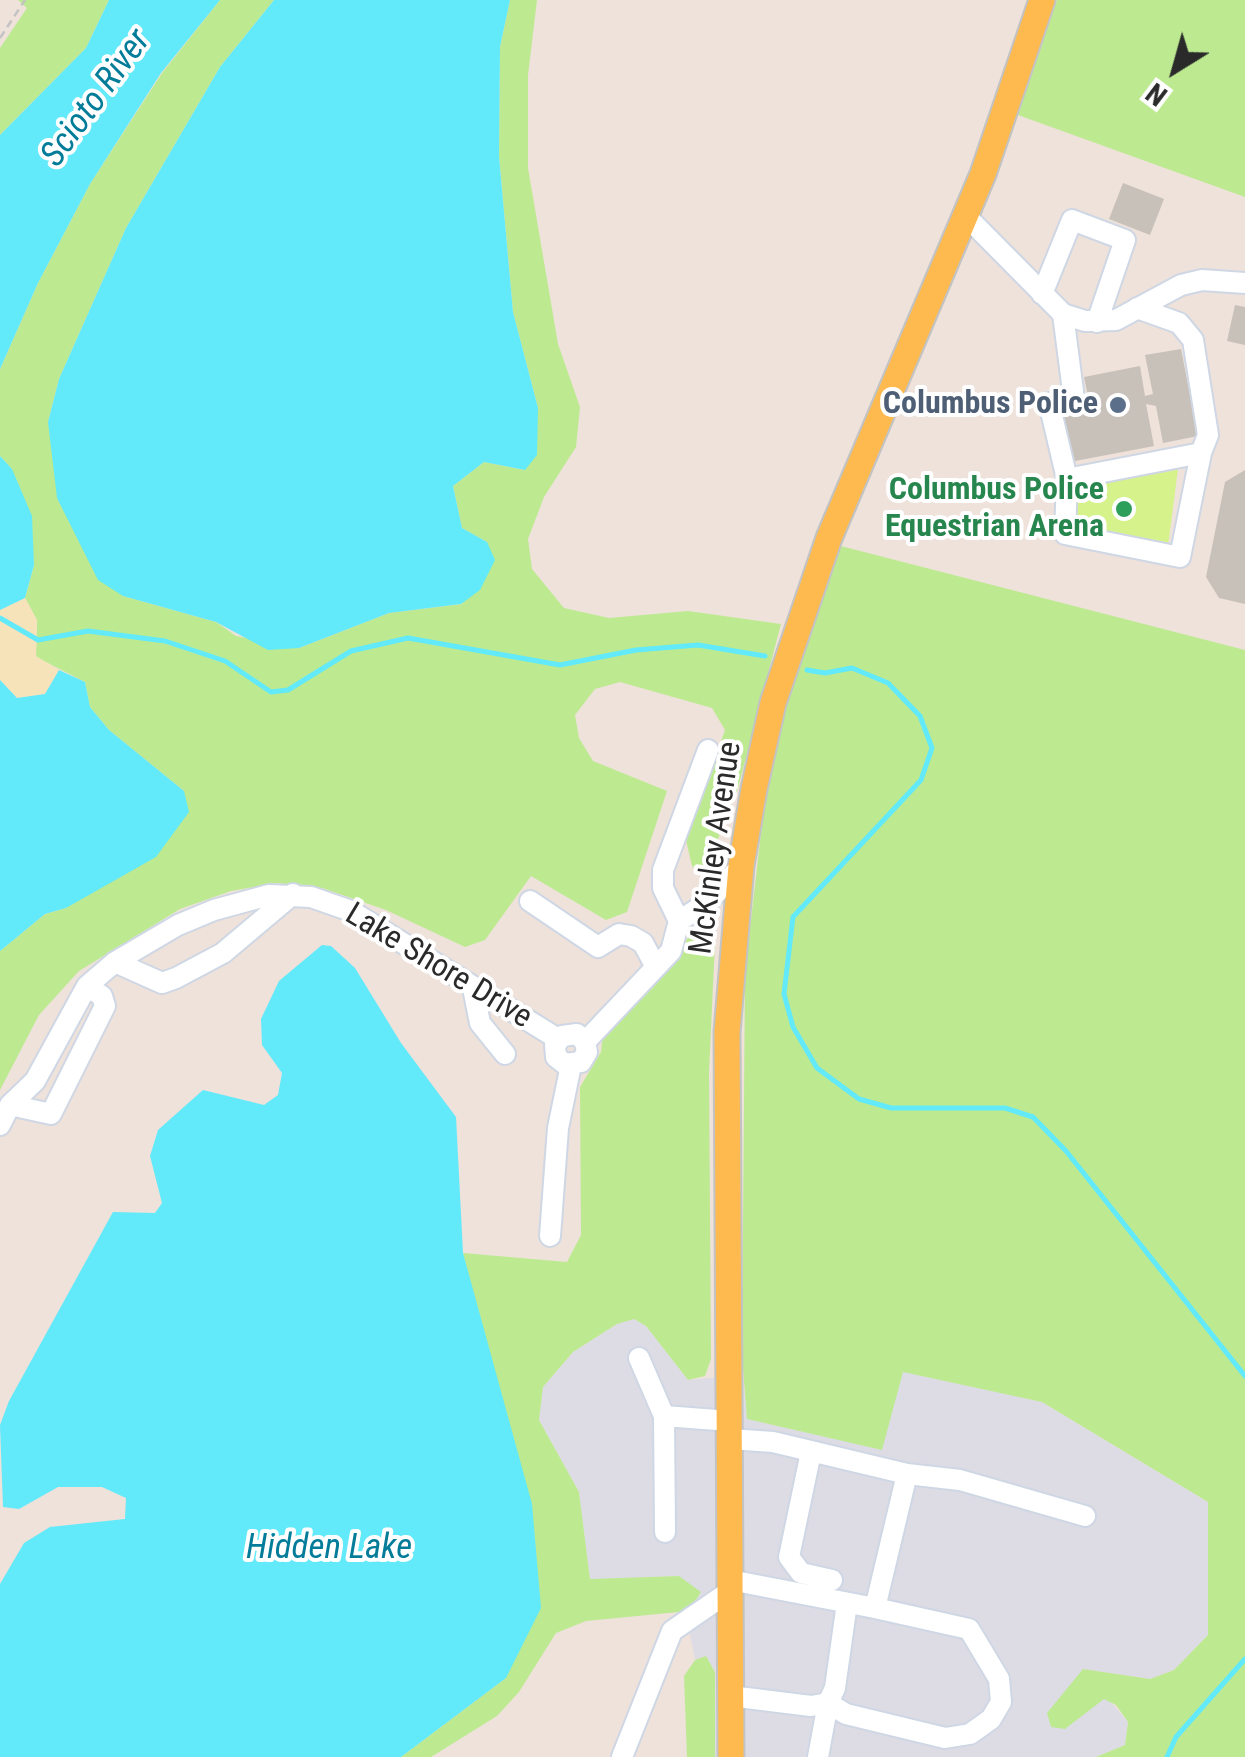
<!DOCTYPE html>
<style>
body{margin:0}
#map{position:relative;width:1245px;height:1757px;overflow:hidden;background:#eee2da;font-family:"Roboto Condensed",sans-serif}
canvas{display:block}
.north{position:absolute;left:1125px;top:20px;width:100px;height:100px;-webkit-text-stroke:8px #fff;paint-order:stroke;rotate:217deg;font-size:28px;font-weight:700;line-height:40px;text-align:center;color:#2a2a2a}
.north::after{content:'';display:block;margin:auto;width:35px;height:45px;background:#2a2a2a;clip-path:polygon(50% 0,100% 100%,50% 72%,0 100%)}
</style>
<div id="map">
<canvas width="1245" height="1757"></canvas>
<div class="north">N</div>
</div>
<script>
const ctx = document.querySelector('canvas').getContext('2d');
ctx.lineJoin = 'round';
function paint(path, color) { ctx.fillStyle = color; ctx.fill(path, 'evenodd'); }
const shape = rows => new Path2D(rows.map(r => 'M' + r).join(''));
function trace(path, color, width, dash) { ctx.strokeStyle = color; ctx.lineWidth = width; ctx.lineCap = dash ? 'butt' : 'round'; ctx.setLineDash(dash || []); ctx.stroke(path); }
function write(font, color, halo, rows, align = 'center') {
  ctx.font = font + ' "Roboto Condensed",sans-serif'; ctx.lineWidth = 8; ctx.setLineDash([]); ctx.textBaseline = 'middle'; ctx.strokeStyle = halo; ctx.fillStyle = color; for (const [text, x, y, turn = 0] of rows) {
    ctx.save(); ctx.translate(x, y); ctx.rotate((+turn || 0) * Math.PI / 180); ctx.textAlign = isNaN(turn) ? turn : align; if (halo) ctx.strokeText(text, 0, 0); ctx.fillText(text, 0, 0); ctx.restore();
  }
}
const industrial = shape([
 [634,1319,646,1326,688,1380,743,1375,747,1419,881,1449,902,1371,1042,1402,1208,1502,1208,1635,1174,1670,1150,1679,1082,1669,1128,1722,1125,1745,1096,1757,715,1757,715,1672,706,1656,695,1660,679,1576,590,1580,579,1492,539,1420,543,1387,573,1352,617,1324]
]);
const green = shape([
 [18,0,109,0,86,48,0,135,0,48,27,8],
 [220,0,274,0,220,67,126,228,59,379,48,422,123,596,216,622,236,636,299,648,389,613,462,604,487,542,462,528,453,486,484,462,525,470,538,408,513,312,499,156,500,47,510,0,537,0,528,75,528,168,558,344,580,407,576,447,544,497,528,539,532,569,564,608,609,618,688,611,781,624,738,788,705,872,692,866,686,840,725,730,712,708,620,682,595,689,575,715,579,738,593,761,667,791,627,912,606,920,531,876,485,940,465,947,386,910,322,888,277,883,231,891,180,909,79,971,39,1015,0,1090,0,951,45,914,66,908,184,791,109,730,90,707,85,682,36,657,37,620,25,598,34,565,12,469,0,456,0,369,38,283,90,184,162,73],
 [1057,0,1245,0,1245,197,1018,115],
 [837,545,1245,650,1245,1757,1096,1757,1125,1745,1128,1722,1116,1705,1104,1699,1065,1729,1051,1727,1047,1713,1083,1669,1150,1679,1174,1670,1208,1635,1208,1502,1042,1402,903,1372,882,1450,747,1419,742,1355,745,973,763,815,786,706],
 [706,914,716,921,709,1072,711,1359,705,1376,688,1380,646,1326,634,1319,617,1324,573,1352,543,1387,539,1420,579,1492,590,1579,679,1576,701,1592,689,1611,586,1621,556,1633,519,1692,497,1716,431,1757,401,1757,506,1678,485,1345,463,1253,567,1262,581,1235,580,1087,601,1052,604,1024,692,934],
 [706,1656,715,1672,715,1757,687,1757,684,1676,695,1660]
]);
const sand = shape([
 [25,598,37,620,36,656,59,670,45,694,17,698,0,680,0,610]
]);
const pitch = shape([
 [1178,469,1168,546,1075,531,1075,486]
]);
const water = shape([
 [109,0,220,0,161,73,90,184,38,283,0,369,0,135,86,48],
 [274,0,510,0,500,47,499,156,513,312,538,408,537,455,525,470,484,462,453,486,462,528,487,542,495,560,480,590,461,604,389,613,299,648,268,650,216,622,123,596,98,580,57,498,48,422,59,379,126,228,220,67],
 [0,456,12,469,32,516,34,565,25,598,0,610],
 [59,670,85,682,90,707,109,730,184,791,189,812,156,857,66,908,45,914,0,951,0,680,17,698,45,694],
 [322,945,331,946,355,968,401,1043,456,1117,463,1253,532,1504,541,1608,506,1678,401,1757,0,1757,0,1584,24,1543,50,1527,125,1519,126,1498,102,1487,58,1487,19,1509,3,1507,0,1425,9,1401,113,1212,155,1213,162,1203,150,1156,158,1130,203,1090,264,1105,278,1095,282,1073,262,1045,261,1019,279,981]
]);
const stream = shape([
 [0,618,38,640,88,631,165,641,225,661,271,692,288,690,351,651,408,638,560,665,636,650,698,645,765,656],
 [807,670,825,673,852,668,888,683,920,716,932,748,921,780,793,917,784,994,793,1027,817,1068,859,1099,891,1108,1005,1108,1033,1117,1066,1151,1245,1376],
 [1167,1757,1176,1737,1245,1659]
]);
const building = shape([
 [1123,183,1164,199,1150,235,1109,219],
 [1235,305,1245,307,1245,345,1227,341],
 [1181,349,1198,436,1163,443,1156,406,1146,404,1154,446,1070,462,1061,412,1090,406,1084,377,1140,366,1145,396,1153,394,1145,355],
 [1245,470,1245,604,1219,598,1206,577,1225,482]
]);
const path = shape([
 [0,38,25,0]
]);
const minor = shape([
 [966,216,1063,314,1085,321,1116,320,1181,285,1202,280,1245,283],
 [1042,294,1072,220,1125,240,1097,322],
 [1063,314,1074,399,1049,403,1067,479,1201,453,1208,435,1193,340,1179,323,1137,308],
 [1067,479,1065,534,1180,557,1201,453],
 [530,901,598,947,619,934,631,936,643,943,656,967,585,1042,587,1052,581,1062,565,1064,556,1057,555,1045,562,1036,577,1034,585,1042],
 [679,921,663,888,663,870,708,750],
 [115,962,162,983,176,978,223,953,293,894],
 [656,967,671,951,679,921,708,902,741,866],
 [473,988,480,1023,505,1054],
 [10,1105,51,1114,105,1006,102,996,87,986],
 [0,1125,10,1105,35,1081,87,986,115,962,178,925,214,910,269,895,311,897,351,911,558,1039],
 [550,1236,558,1128,571,1065],
 [639,1358,664,1416],
 [730,1439,773,1442,907,1474,875,1608,730,1580],
 [811,1452,789,1557,801,1573,832,1580],
 [907,1474,960,1480,1085,1516],
 [665,1532,664,1416,730,1421],
 [730,1696,811,1706,828,1703,835,1688,847,1603],
 [622,1757,672,1631,730,1591],
 [818,1757,828,1703,846,1714,945,1738,970,1734,991,1719,1001,1702,999,1679,969,1629,875,1608]
]);
const major = shape([
 [731,1757,727,1032,741,866,754,789,773,703,829,538,983,174,1042,0]
]);
const markers = [
 [1118,405,10,"#5c6f8a"],
 [1124,509,10,"#2e9e5b"]
];
const serviceNames = [
 ["Columbus Police",1098,405]
];
const leisureNames = [
 ["Columbus Police",1104,491],
 ["Equestrian Arena",1104,528]
];
const streetNames = [
 ["McKinley Avenue",717,848,-82],
 ["Lake Shore Drive",438,967,31]
];
const waterNames = [
 ["Scioto River",97,99,-54],
 ["Hidden Lake",329,1549]
];
paint(industrial, '#dddce5');
paint(green, '#bdea91');
paint(sand, '#f6e3ba');
paint(pitch, '#d6f28b');
paint(water, '#62e9fa');
trace(stream, '#62e9fa', 5);
paint(building, '#c8c1b9');
trace(minor, '#cfd7e4', 24);
trace(major, '#c3c3c3', 29);
trace(path, '#c3c3c3', 2.5, [8, 5]);
trace(minor, '#fff', 20);
trace(major, '#feba4e', 25);
for (const [x, y, r, color] of markers) { const dot = new Path2D(); dot.arc(x, y, r, 0, 2 * Math.PI); ctx.fillStyle = color; ctx.fill(dot); trace(dot, '#fff', 4); }
write('bold 32px', '#4e5e75', '#fff', serviceNames, 'right');
write('bold 32px', '#27864d', '#fff', leisureNames, 'right');
write('32px', '#2a2a2a', '#fff', streetNames);
write('italic 35px', '#027c99', '#fff', waterNames);
</script>
